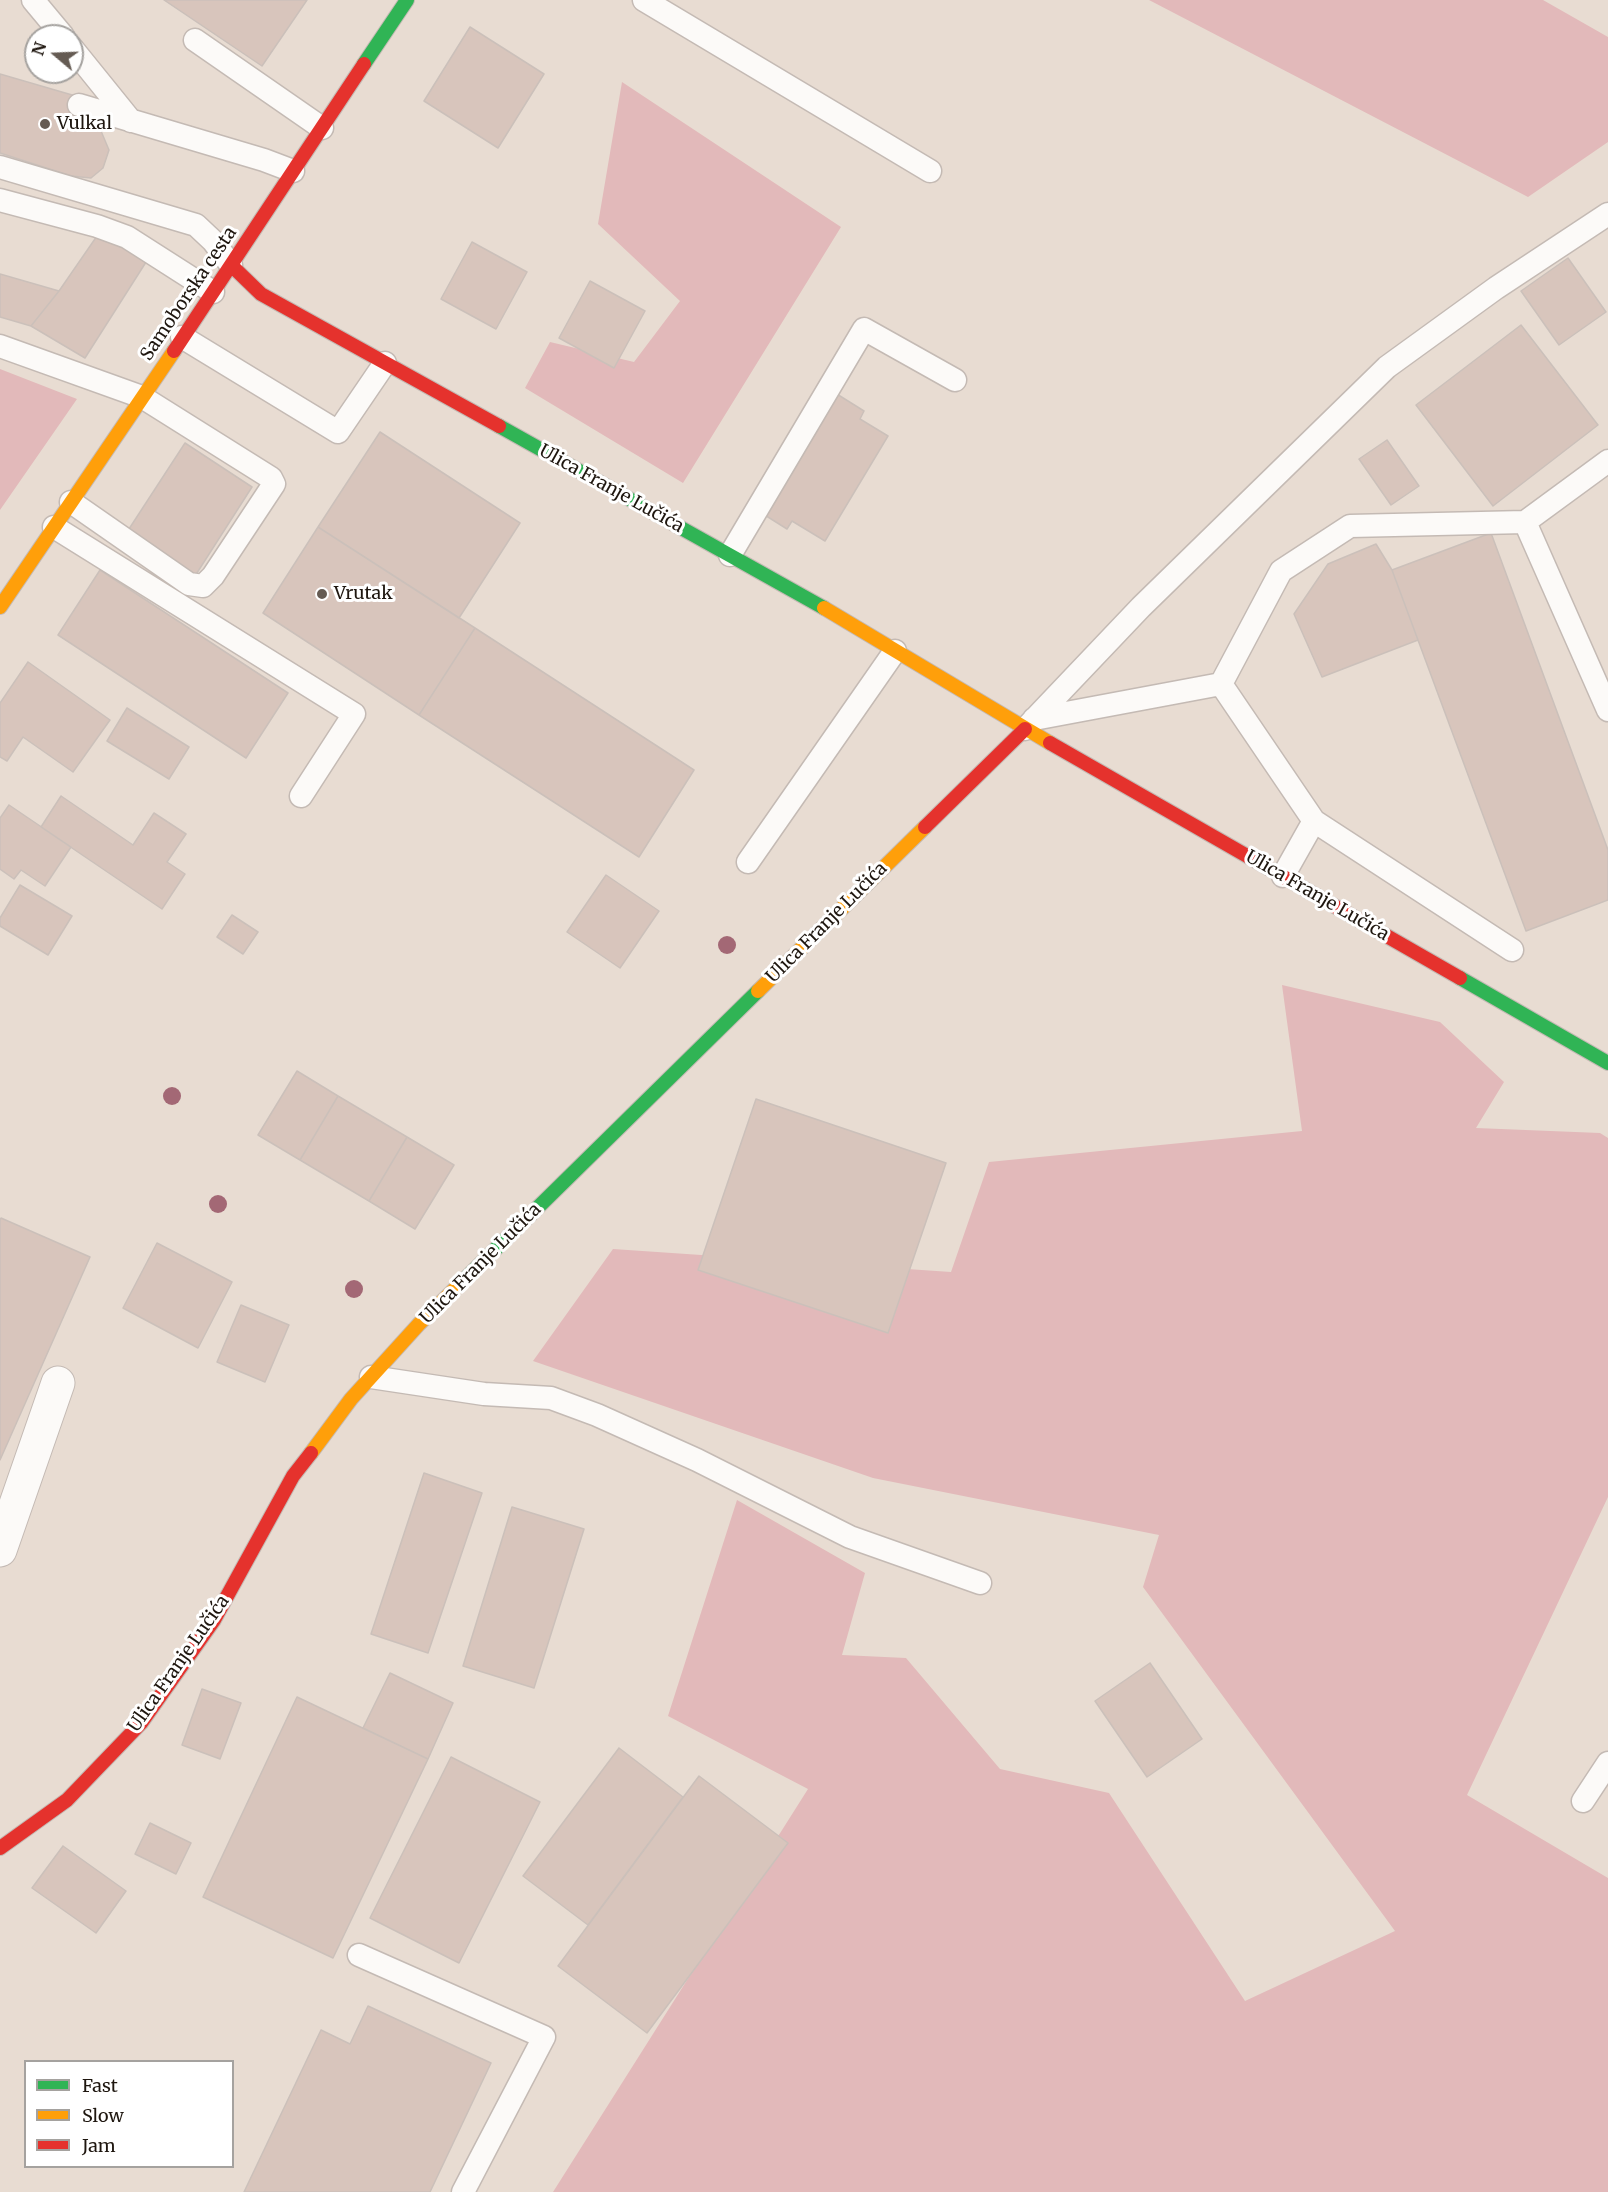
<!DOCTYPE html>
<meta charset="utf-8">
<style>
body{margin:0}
#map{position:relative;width:1608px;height:2192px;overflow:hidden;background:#e8dcd2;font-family:Merriweather,serif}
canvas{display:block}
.legend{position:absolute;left:24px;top:2060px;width:210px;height:108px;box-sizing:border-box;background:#fff;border:2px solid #a5a29f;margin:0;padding:8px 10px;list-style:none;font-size:18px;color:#1e160f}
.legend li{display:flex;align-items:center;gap:12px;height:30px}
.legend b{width:30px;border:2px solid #a5a29f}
.north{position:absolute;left:24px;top:24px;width:60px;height:60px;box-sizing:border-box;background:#fff;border:2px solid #a5a29f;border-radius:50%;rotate:289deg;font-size:16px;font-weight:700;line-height:24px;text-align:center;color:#1e160f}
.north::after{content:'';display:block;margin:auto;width:21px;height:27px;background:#655b53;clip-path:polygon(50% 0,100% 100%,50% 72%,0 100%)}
</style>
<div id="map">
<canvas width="1608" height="2192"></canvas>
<ul class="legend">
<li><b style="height:8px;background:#30b455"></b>Fast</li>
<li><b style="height:8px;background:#ff9f0a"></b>Slow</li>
<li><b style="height:8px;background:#e5322d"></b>Jam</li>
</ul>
<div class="north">N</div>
</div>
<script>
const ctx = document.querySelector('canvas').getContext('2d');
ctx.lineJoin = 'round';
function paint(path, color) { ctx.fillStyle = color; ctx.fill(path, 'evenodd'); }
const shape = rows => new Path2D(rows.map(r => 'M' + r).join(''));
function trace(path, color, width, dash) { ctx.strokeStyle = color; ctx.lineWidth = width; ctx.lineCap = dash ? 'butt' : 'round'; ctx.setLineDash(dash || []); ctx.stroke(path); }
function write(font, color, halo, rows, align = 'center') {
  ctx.font = font + ' Merriweather,serif'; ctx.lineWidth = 6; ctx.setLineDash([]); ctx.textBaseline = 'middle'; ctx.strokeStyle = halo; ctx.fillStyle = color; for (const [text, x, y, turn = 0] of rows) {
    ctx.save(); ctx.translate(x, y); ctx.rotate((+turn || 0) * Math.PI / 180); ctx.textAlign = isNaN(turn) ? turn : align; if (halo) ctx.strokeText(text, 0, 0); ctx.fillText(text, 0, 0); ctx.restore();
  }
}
const green = shape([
 [1149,0,1543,0,1608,37,1608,142,1528,197],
 [622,82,841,227,683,483,525,388,550,342,634,362,680,301,598,224],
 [0,369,77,399,0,510],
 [1282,985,1440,1022,1504,1082,1476,1128,1600,1133,1608,1138,1608,1497,1467,1795,1608,1878,1608,2192,553,2192,808,1789,668,1716,737,1500,865,1573,842,1655,906,1658,1000,1769,1109,1793,1245,2001,1395,1931,1143,1587,1159,1535,873,1478,533,1361,613,1249,951,1272,989,1162,1302,1131]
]);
const building = shape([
 [164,0,307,0,262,66,164,0],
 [470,27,544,74,498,148,424,101,470,27],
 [0,74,79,97,78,117,101,131,109,150,103,168,91,178,71,176,0,153,0,74],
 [97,236,148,259,85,358,31,326,59,291,97,236],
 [472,242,527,272,496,329,441,299,472,242],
 [1568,258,1606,312,1559,345,1521,291,1568,258],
 [0,274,59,291,31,326,0,317,0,274],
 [590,281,645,311,614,368,559,338,590,281],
 [1521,325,1598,425,1493,506,1416,405,1521,325],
 [832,391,864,411,860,419,888,436,825,541,792,521,787,529,760,512,832,391],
 [380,432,520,523,459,618,318,527,380,432],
 [1387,440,1419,486,1391,505,1359,459,1387,440],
 [185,443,252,487,195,576,127,532,185,443],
 [318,527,475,628,419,715,263,613,318,527],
 [1491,533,1608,850,1608,900,1526,931,1392,570,1491,533],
 [1376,544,1392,570,1418,640,1322,677,1294,614,1328,564,1376,544],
 [100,570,288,693,246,758,58,635,100,570],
 [475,628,694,770,639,857,419,715,475,628],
 [28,662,110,720,73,772,23,737,7,761,0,757,0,703,28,662],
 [127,708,189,747,169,779,107,741,127,708],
 [61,796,133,845,154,813,186,834,167,862,185,874,162,909,41,827,61,796],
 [9,805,71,847,45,886,21,870,14,879,0,869,0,818,9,805],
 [606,875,659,911,620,968,567,932,606,875],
 [20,885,72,916,48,955,0,926,0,918,20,885],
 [232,915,258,932,243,954,217,937,232,915],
 [297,1071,338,1096,300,1160,258,1135,297,1071],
 [338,1096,407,1137,369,1201,300,1160,338,1096],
 [756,1099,946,1163,888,1333,698,1270,756,1099],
 [407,1137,454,1165,415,1229,369,1201,407,1137],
 [1,1218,90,1257,0,1460,0,1220,1,1218],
 [157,1243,232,1282,198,1348,123,1308,157,1243],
 [241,1305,289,1325,265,1382,217,1362,241,1305],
 [424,1473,482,1493,428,1653,371,1634,424,1473],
 [512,1507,584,1529,534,1688,463,1666,512,1507],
 [1150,1663,1202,1739,1147,1777,1095,1701,1150,1663],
 [390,1673,453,1703,428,1759,363,1728,390,1673],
 [202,1689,241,1703,220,1759,182,1745,202,1689],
 [297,1697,428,1759,333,1958,203,1897,297,1697],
 [619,1748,683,1797,588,1925,523,1876,619,1748],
 [451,1757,540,1802,459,1963,370,1918,451,1757],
 [699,1776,788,1843,647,2033,558,1966,699,1776],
 [150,1823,191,1843,176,1874,135,1854,150,1823],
 [63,1846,126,1891,96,1933,32,1888,63,1846],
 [368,2006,491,2063,430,2192,244,2192,321,2030,350,2044,368,2006]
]);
const lane = shape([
 [33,0,63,36],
 [644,0,930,171],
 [195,40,322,128],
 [72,48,131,121],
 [79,105,264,160,293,171],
 [0,167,196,225,213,241,231,265],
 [0,200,97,226,127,237,213,292],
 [182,337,338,432,385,363],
 [0,346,142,397,271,478,274,484,213,576,203,586,189,584,71,502],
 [1525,522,1608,710],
 [54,527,354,714,301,796],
 [730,555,864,329,955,380],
 [1221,684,1314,821,1512,950],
 [1034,719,1221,684,1281,571,1350,526,1525,522,1608,461],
 [1025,729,1141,607,1387,367,1496,288,1608,214],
 [748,862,895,651],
 [1283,876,1314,821],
 [371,1377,484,1394,551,1398,597,1415,697,1460,850,1537,980,1583],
 [1583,1801,1608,1763],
 [359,1955,544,2037,463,2192]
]);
const street = shape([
 [0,1550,58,1383]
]);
const fast = shape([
 [364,64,407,0],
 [499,426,824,608],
 [1460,978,1608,1063],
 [461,1283,758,991]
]);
const slow = shape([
 [0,607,174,351],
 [824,608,1050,743],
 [758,991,925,827],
 [311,1453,351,1399,419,1324,461,1283]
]);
const jam = shape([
 [231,265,261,294,499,426],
 [174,351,364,64],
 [1050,743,1460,978],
 [925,827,1025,729],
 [0,1848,67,1800,141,1723,214,1620,293,1476,311,1453]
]);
const trees = [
 [727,945],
 [172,1096],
 [218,1204],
 [354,1289]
];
const markers = [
 [45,124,6,"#655b53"],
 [322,594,6,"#655b53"]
];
const poiNames = [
 ["Vulkal",57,124],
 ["Vrutak",334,594]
];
const streetNames = [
 ["Samoborska cesta",189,294,-56],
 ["Ulica Franje Lučića",611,489,29],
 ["Ulica Franje Lučića",1317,896,30],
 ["Ulica Franje Lučića",827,923,-45],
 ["Ulica Franje Lučića",481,1264,-45],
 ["Ulica Franje Lučića",179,1664,-55]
];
paint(green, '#e2b9ba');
paint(building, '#d8c5bc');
trace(building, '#cbc0ba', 1.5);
trace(lane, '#c4bab4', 25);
trace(street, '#c4bab4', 35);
trace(fast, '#c4bab4', 16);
trace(slow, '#c4bab4', 16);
trace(jam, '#c4bab4', 16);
trace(lane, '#fcfaf8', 22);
trace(street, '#fcfaf8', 33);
trace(fast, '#30b455', 14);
trace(slow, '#ff9f0a', 14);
trace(jam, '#e5322d', 14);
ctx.fillStyle = '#a36875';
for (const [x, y] of trees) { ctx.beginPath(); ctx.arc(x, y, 9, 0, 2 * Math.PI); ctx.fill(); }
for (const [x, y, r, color] of markers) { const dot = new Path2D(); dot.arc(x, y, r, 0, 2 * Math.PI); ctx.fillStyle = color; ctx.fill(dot); trace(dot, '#fff', 2); }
write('18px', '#1e160f', '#fff', poiNames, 'left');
write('18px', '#1e160f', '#fff', streetNames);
</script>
